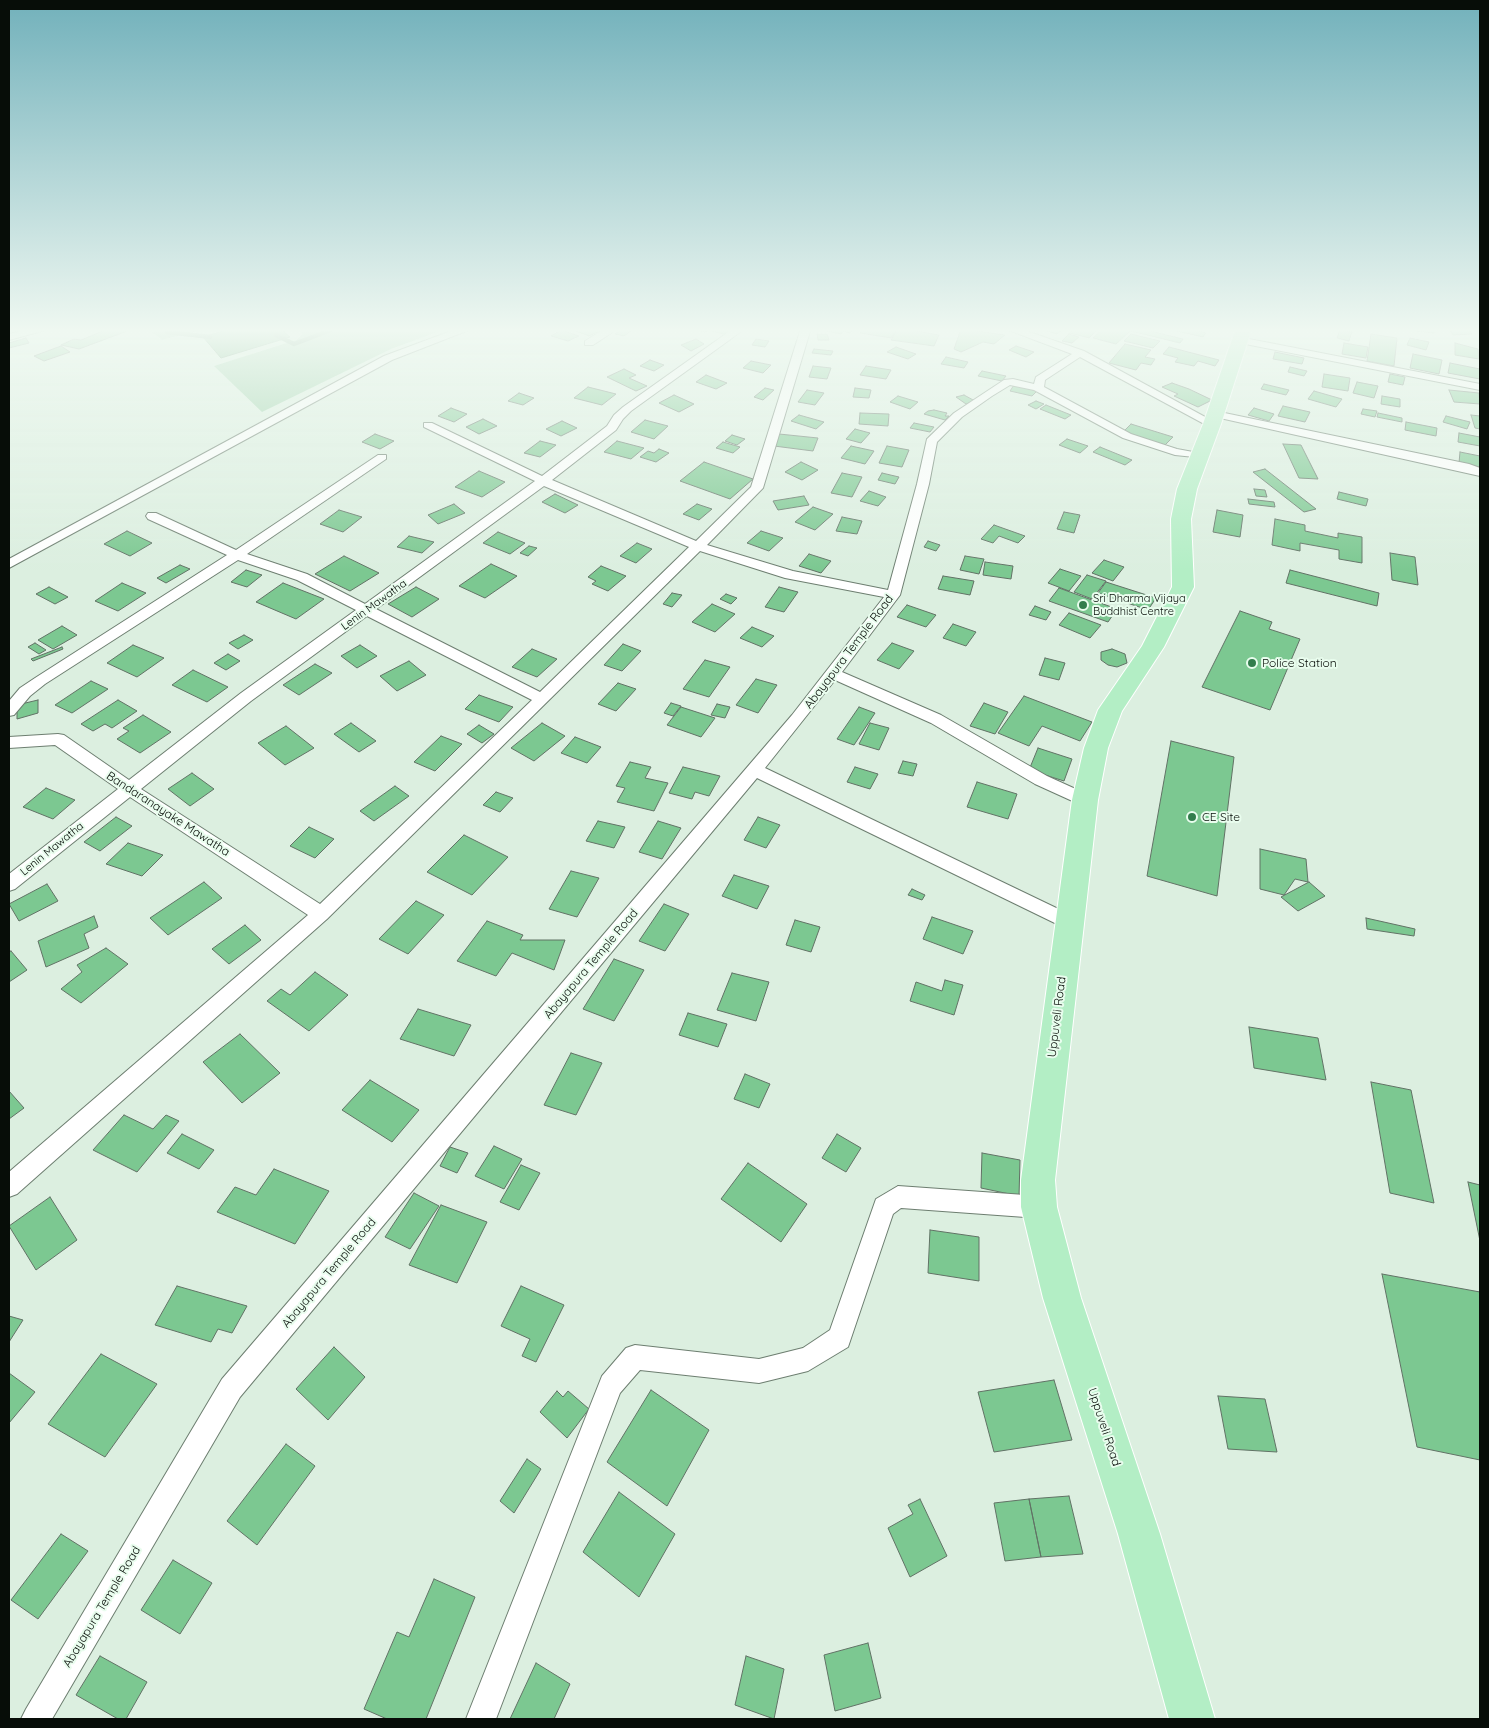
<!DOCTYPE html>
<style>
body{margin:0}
#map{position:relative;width:1489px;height:1728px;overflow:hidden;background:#dcefe0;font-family:Quicksand,sans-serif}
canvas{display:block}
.frame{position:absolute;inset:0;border:10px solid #070d08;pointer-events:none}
</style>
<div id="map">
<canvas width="1489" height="1728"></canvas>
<div class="frame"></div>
</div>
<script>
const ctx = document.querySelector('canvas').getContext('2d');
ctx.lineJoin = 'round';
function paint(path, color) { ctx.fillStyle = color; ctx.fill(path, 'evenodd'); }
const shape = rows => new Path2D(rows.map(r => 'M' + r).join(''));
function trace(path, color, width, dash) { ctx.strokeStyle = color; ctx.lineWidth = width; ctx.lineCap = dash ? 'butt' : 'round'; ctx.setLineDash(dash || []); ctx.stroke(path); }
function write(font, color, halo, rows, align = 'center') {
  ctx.font = font + ' Quicksand,sans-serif'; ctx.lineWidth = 4; ctx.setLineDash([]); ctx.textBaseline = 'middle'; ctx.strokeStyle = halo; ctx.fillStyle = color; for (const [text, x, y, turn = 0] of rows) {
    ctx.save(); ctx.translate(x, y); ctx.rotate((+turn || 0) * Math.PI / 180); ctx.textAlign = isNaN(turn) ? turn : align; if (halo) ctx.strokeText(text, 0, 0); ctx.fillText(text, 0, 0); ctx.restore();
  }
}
const green = shape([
 [157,328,207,328,162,340,152,332],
 [297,328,448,328,391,349,262,412,214,366,296,340,303,334]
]);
const water = shape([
 [233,328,280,328,290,337,221,358,203,337,233,328]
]);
const stream = shape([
 [175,328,167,332,210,337],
 [276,335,294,344,336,328]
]);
const building = shape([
 [110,328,130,330,79,349,61,345,74,339,81,340,110,328],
 [569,328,603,328,604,329,589,336,569,328],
 [623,328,624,328,632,330,624,336,615,334,623,328],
 [697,328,736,328,728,335,708,330,705,332,695,330,697,328],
 [830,328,855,328,850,333,843,331,841,334,827,331,830,328],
 [863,328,898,328,891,338,860,333,863,328],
 [898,328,899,328,939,335,934,346,891,340,898,328],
 [1037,328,1064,328,1057,334,1037,328],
 [1075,328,1099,328,1089,338,1070,333,1075,328],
 [1104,328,1121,328,1130,331,1116,344,1093,338,1104,328],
 [1134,328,1138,328,1183,339,1180,343,1131,331,1134,328],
 [1164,328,1184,328,1206,333,1203,337,1164,328],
 [1417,328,1434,328,1435,333,1417,331,1417,328],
 [1449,328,1469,330,1472,334,1453,335,1449,328],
 [961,329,1005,335,994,344,983,342,961,352,954,349,961,329],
 [561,330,579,336,568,341,551,336,561,330],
 [1340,330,1352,332,1349,341,1337,338,1340,330],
 [817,334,827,334,829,340,818,340,817,334],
 [1069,334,1079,337,1072,343,1062,341,1069,334],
 [1131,334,1160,341,1153,348,1124,341,1131,334],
 [1371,334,1397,338,1394,366,1367,361,1371,334],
 [26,338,29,343,9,348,9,343,26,338],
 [1410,338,1429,342,1426,350,1407,345,1410,338],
 [696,339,704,344,691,351,681,345,696,339],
 [756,339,769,341,765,347,752,345,756,339],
 [1344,343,1368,347,1366,358,1342,354,1344,343],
 [1455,343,1478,349,1479,359,1455,355,1455,343],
 [1125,344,1151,350,1145,357,1155,359,1151,365,1141,363,1136,370,1109,363,1125,344],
 [61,346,70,352,44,361,34,356,61,346],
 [1016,346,1034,352,1026,357,1009,350,1016,346],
 [896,347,916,354,908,359,887,352,896,347],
 [1169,347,1219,360,1215,366,1198,361,1194,366,1175,362,1178,358,1163,354,1169,347],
 [814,349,833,351,831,355,812,353,814,349],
 [1275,352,1304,358,1302,364,1273,359,1275,352],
 [1413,354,1442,360,1439,374,1410,368,1413,354],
 [946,357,968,362,964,368,941,364,946,357],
 [650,360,664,365,654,371,640,366,650,360],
 [751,361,771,365,763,373,743,368,751,361],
 [1450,363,1480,369,1480,379,1448,373,1450,363],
 [813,366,831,368,827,379,809,377,813,366],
 [866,366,891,370,886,379,860,375,866,366],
 [1290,367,1307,371,1304,376,1288,372,1290,367],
 [624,369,636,375,629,378,647,386,636,391,607,377,624,369],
 [982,371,1006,376,1002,381,978,376,982,371],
 [1324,374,1350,378,1348,391,1322,387,1324,374],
 [1390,374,1405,377,1403,385,1388,382,1390,374],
 [706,375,727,383,716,389,696,382,706,375],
 [1357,382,1378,386,1374,398,1353,393,1357,382],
 [1172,383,1189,389,1212,400,1198,407,1174,396,1178,394,1162,387,1172,383],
 [1264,384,1289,390,1286,395,1261,389,1264,384],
 [1014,385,1037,391,1032,396,1010,391,1014,385],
 [588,387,616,394,602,405,574,398,588,387],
 [765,388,774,390,763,400,754,397,765,388],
 [855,388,871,390,869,398,853,397,855,388],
 [807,390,824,393,815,405,798,402,807,390],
 [1449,390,1479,393,1480,404,1454,402,1449,390],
 [1314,391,1342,399,1336,407,1308,399,1314,391],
 [519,393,534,398,523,405,508,401,519,393],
 [674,395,694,404,679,412,659,403,674,395],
 [964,395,975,401,966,404,956,397,964,395],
 [898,396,918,402,910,409,890,402,898,396],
 [1382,396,1400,399,1400,407,1381,404,1382,396],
 [1036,401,1044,404,1036,409,1028,405,1036,401],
 [1046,405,1071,415,1065,419,1040,409,1046,405],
 [1283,406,1310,412,1305,422,1278,416,1283,406],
 [451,408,467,414,454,422,438,416,451,408],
 [1254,408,1274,414,1269,421,1248,415,1254,408],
 [1363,409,1377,411,1375,417,1361,414,1363,409],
 [934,410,947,413,945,416,949,416,945,420,924,414,928,411,934,410],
 [860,413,889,414,888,426,859,424,860,413],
 [1378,413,1402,418,1402,422,1377,417,1378,413],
 [799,415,824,422,816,429,791,421,799,415],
 [1471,415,1480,416,1480,429,1475,428,1471,415],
 [1446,416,1470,422,1467,429,1443,422,1446,416],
 [483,419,497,426,479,434,466,427,483,419],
 [645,420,668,426,654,439,631,432,645,420],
 [562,421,577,428,561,436,546,429,562,421],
 [1406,422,1437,428,1436,436,1405,430,1406,422],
 [914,423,934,427,930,432,910,428,914,423],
 [1131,424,1173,437,1165,445,1123,432,1131,424],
 [855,429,870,433,861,443,846,439,855,429],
 [1459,433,1480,437,1480,446,1458,442,1459,433],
 [375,434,394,441,380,449,362,442,375,434],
 [779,434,818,438,813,451,774,446,779,434],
 [732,435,745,439,737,445,725,441,732,435],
 [1067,439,1088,446,1080,453,1059,445,1067,439],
 [540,441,556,445,540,457,524,453,540,441],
 [617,441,644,448,631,459,604,452,617,441],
 [723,442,740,447,733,453,716,448,723,442],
 [1283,444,1301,445,1318,479,1299,478,1283,444],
 [851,446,874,451,865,464,841,458,851,446],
 [887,446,909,450,902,467,879,463,887,446],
 [1100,447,1132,460,1125,465,1093,452,1100,447],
 [659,449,669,453,656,462,640,457,648,451,654,453,659,449],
 [1460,452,1480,456,1480,467,1459,463,1460,452],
 [704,462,753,479,730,499,680,481,704,462],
 [801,462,818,470,802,480,785,472,801,462],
 [1265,469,1316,509,1304,512,1253,472,1265,469],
 [479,471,505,482,482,497,455,487,479,471],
 [842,473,862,477,852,497,831,493,842,473],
 [882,473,899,477,895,484,878,480,882,473],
 [1254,489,1265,490,1267,497,1256,496,1254,489],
 [869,491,886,497,878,506,860,501,869,491],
 [1339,492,1368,499,1366,506,1337,499,1339,492],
 [555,494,578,505,565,513,542,502,555,494],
 [804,496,809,505,778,510,773,501,804,496],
 [1248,499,1274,502,1275,507,1249,504,1248,499],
 [454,504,465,513,438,524,428,515,454,504],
 [697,504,712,509,699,520,683,514,697,504],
 [813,507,833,514,815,530,795,522,813,507],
 [339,510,362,517,343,532,320,524,339,510],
 [1217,510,1243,515,1240,537,1213,532,1217,510],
 [1064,512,1080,515,1074,533,1057,529,1064,512],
 [842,517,862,521,857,534,836,531,842,517],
 [1275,519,1305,525,1305,531,1338,538,1338,533,1362,537,1362,563,1339,559,1339,550,1300,543,1300,551,1272,545,1275,519],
 [994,525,1025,536,1018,543,999,536,993,543,981,539,994,525],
 [127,531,152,543,130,556,104,544,127,531],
 [761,531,783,538,769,551,747,543,761,531],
 [498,532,525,543,510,554,483,543,498,532],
 [409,536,434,542,422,553,397,547,409,536],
 [928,541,940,545,936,551,924,547,928,541],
 [637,543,652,549,636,563,620,556,637,543],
 [529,546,537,548,528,556,520,553,529,546],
 [1390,553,1415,557,1418,585,1392,580,1390,553],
 [809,554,831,561,821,573,799,566,809,554],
 [344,556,379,573,350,591,315,574,344,556],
 [965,556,984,559,979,574,960,570,965,556],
 [1104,560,1124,567,1113,581,1092,573,1104,560],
 [985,562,1013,566,1011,579,983,575,985,562],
 [491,564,517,576,485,598,459,586,491,564],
 [180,565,190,569,166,583,157,578,180,565],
 [601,566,626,576,608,591,592,584,596,581,588,577,601,566],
 [1060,569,1081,576,1069,591,1048,583,1060,569],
 [246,570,262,575,247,587,231,582,246,570],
 [1290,570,1379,593,1377,606,1286,583,1290,570],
 [1087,575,1106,581,1092,599,1074,592,1087,575],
 [943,576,974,581,970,595,938,589,943,576],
 [1106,582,1156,598,1148,610,1098,593,1106,582],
 [122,583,146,593,118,611,95,601,122,583],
 [283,583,324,599,296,619,256,602,283,583],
 [49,587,68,597,55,604,36,594,49,587],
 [416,587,439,599,412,617,388,604,416,587],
 [779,587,798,592,784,612,765,607,779,587],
 [1059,588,1117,609,1108,622,1049,601,1059,588],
 [672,593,682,595,672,607,663,604,672,593],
 [726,594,737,598,731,604,720,599,726,594],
 [712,604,735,614,715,632,692,622,712,604],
 [907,605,936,615,926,627,897,617,907,605],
 [1035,606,1051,612,1046,620,1029,615,1035,606],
 [1240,611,1272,622,1269,629,1300,639,1270,710,1202,687,1240,611],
 [1069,613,1101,625,1090,638,1059,625,1069,613],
 [953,624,976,632,966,646,943,638,953,624],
 [62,626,77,635,53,649,38,640,62,626],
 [752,627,774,636,762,647,740,638,752,627],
 [244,635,253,640,238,649,229,643,244,635],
 [35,643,46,650,39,654,28,647,35,643],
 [892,643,914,651,899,669,877,660,892,643],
 [623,644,641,651,622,671,604,665,623,644],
 [133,645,164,658,137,677,107,663,133,645],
 [360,645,377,656,357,668,341,656,360,645],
 [62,647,63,649,33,661,31,659,62,647],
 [532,649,557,659,537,677,512,667,532,649],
 [1112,649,1125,654,1127,663,1117,667,1108,665,1101,660,1101,652,1112,649],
 [228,654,240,661,226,670,214,663,228,654],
 [1045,658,1065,663,1059,680,1039,675,1045,658],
 [705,660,730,667,709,697,683,689,705,660],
 [409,661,426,675,397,691,380,676,409,661],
 [315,664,332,673,299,695,283,685,315,664],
 [193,670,228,687,207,702,172,685,193,670],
 [756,679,777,685,758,713,736,705,756,679],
 [91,681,108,689,72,713,55,705,91,681],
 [618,683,636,689,616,711,598,704,618,683],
 [479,695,513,707,499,722,465,709,479,695],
 [1024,696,1092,722,1080,741,1042,726,1029,746,998,733,1024,696],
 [38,700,38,713,17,719,17,705,38,700],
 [118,700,137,711,112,728,105,724,93,731,81,724,118,700],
 [671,703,681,706,673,716,664,713,671,703],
 [984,703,1008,712,995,734,970,726,984,703],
 [717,704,730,707,725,718,711,715,717,704],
 [681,707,715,718,701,737,667,725,681,707],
 [859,707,875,713,854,745,837,739,859,707],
 [143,715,171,732,140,753,117,739,129,731,123,728,143,715],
 [351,723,376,741,359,752,334,734,351,723],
 [542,723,565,736,534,761,511,748,542,723],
 [870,723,889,728,879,750,859,744,870,723],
 [479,725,494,734,482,743,467,734,479,725],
 [286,726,314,748,285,765,258,743,286,726],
 [441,736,462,744,435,771,414,762,441,736],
 [575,737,601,747,587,763,561,753,575,737],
 [1171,741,1234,757,1217,896,1147,876,1171,741],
 [1038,748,1072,759,1064,781,1029,770,1038,748],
 [903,761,917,764,913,776,898,773,903,761],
 [630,762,651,767,645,778,668,783,654,811,617,802,625,788,616,786,630,762],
 [683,767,720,776,709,796,695,792,692,799,669,793,683,767],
 [855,767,878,774,870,789,847,782,855,767],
 [192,773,214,789,190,806,168,789,192,773],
 [977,782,1017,794,1008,819,967,807,977,782],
 [395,786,409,796,374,821,360,811,395,786],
 [46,788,75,800,53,819,23,807,46,788],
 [496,792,513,798,500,812,483,805,496,792],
 [116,817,132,826,100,851,84,842,116,817],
 [758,817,780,825,766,848,744,840,758,817],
 [598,821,625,827,614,848,586,841,598,821],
 [658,821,681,828,662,859,639,852,658,821],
 [309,827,334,839,315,858,290,846,309,827],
 [464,835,508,857,472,895,427,872,464,835],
 [128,843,163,855,142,876,106,864,128,843],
 [1260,849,1306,859,1308,882,1295,879,1284,895,1260,889,1260,849],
 [571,871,599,878,577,917,549,909,571,871],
 [734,875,769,886,757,909,722,896,734,875],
 [204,882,222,898,168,935,150,918,204,882],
 [1309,882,1325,896,1298,911,1281,897,1309,882],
 [47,884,58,901,19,921,9,904,47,884],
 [912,889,925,895,922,900,908,895,912,889],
 [416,901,444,915,408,954,379,939,416,901],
 [664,904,689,914,665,951,639,941,664,904],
 [94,916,98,927,84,934,89,948,46,967,38,941,94,916],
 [932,917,973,931,963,954,923,939,932,917],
 [1366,918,1415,929,1414,936,1367,929,1366,918],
 [795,920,820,927,811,952,786,945,795,920],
 [487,921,523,935,520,940,565,940,554,970,512,953,496,976,457,961,487,921],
 [245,925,261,940,229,964,212,949,245,925],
 [106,948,128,964,81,1003,61,989,82,972,77,965,106,948],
 [11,951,27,970,9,982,9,952,11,951],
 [614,959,644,970,614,1021,583,1009,614,959],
 [315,972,348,995,309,1031,267,1001,281,989,290,995,315,972],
 [732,973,769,982,756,1021,717,1010,732,973],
 [945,980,963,985,954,1015,910,1001,916,982,942,991,945,980],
 [418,1009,471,1025,454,1056,400,1039,418,1009],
 [688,1013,727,1024,718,1047,679,1035,688,1013],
 [1249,1027,1318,1038,1326,1080,1254,1068,1249,1027],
 [240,1034,280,1073,242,1103,203,1062,240,1034],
 [571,1053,602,1063,576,1115,544,1105,571,1053],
 [745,1074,770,1084,759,1108,734,1099,745,1074],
 [370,1080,419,1110,392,1142,342,1110,370,1080],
 [1371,1082,1411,1090,1434,1203,1390,1193,1371,1082],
 [9,1091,24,1108,9,1119,9,1091],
 [124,1115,153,1129,166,1115,179,1121,137,1172,93,1150,124,1115],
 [182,1134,214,1150,199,1169,167,1153,182,1134],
 [837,1134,861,1148,846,1172,822,1158,837,1134],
 [494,1146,522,1159,504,1189,475,1176,494,1146],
 [450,1147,468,1153,457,1173,440,1166,450,1147],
 [982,1153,1020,1160,1019,1196,981,1188,982,1153],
 [748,1163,807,1204,781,1242,721,1199,748,1163],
 [521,1165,540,1173,519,1210,500,1202,521,1165],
 [274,1169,329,1191,295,1244,217,1212,235,1187,256,1195,274,1169],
 [1468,1182,1480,1185,1480,1241,1468,1182],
 [414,1193,439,1206,410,1249,385,1237,414,1193],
 [50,1197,77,1240,36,1270,9,1226,50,1197],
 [441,1205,487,1222,457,1283,409,1265,441,1205],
 [930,1230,979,1237,979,1281,928,1273,930,1230],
 [1382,1274,1480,1292,1480,1460,1417,1447,1382,1274],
 [177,1286,247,1306,232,1333,218,1329,211,1342,155,1325,177,1286],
 [521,1286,564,1305,536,1362,522,1356,530,1339,501,1326,521,1286],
 [9,1316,23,1320,9,1342,9,1316],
 [334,1347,365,1377,328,1420,296,1389,334,1347],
 [101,1354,157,1384,105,1457,48,1424,101,1354],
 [9,1373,35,1392,9,1423,9,1373],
 [1054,1380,1072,1440,994,1452,978,1392,1054,1380],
 [651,1390,709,1430,667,1506,607,1462,651,1390],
 [557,1391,563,1397,568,1391,589,1409,567,1438,540,1412,557,1391],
 [1218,1396,1265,1399,1277,1452,1228,1449,1218,1396],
 [286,1444,315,1466,257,1545,227,1521,286,1444],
 [527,1459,541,1469,514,1513,500,1501,527,1459],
 [619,1492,675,1534,639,1597,583,1552,619,1492],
 [1069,1496,1083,1554,1041,1557,1029,1499,1069,1496],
 [920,1499,947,1556,910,1577,888,1528,913,1514,908,1505,920,1499],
 [1029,1499,1041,1557,1005,1561,994,1503,1029,1499],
 [61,1534,88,1551,38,1619,11,1600,61,1534],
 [173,1560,212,1583,180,1634,141,1610,173,1560],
 [434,1579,475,1597,426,1719,387,1719,364,1709,397,1632,409,1637,434,1579],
 [868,1643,881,1698,835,1711,824,1655,868,1643],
 [100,1656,147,1682,126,1719,118,1719,76,1695,100,1656],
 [746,1656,784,1669,774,1719,735,1705,746,1656],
 [536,1663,570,1684,554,1719,510,1719,536,1663]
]);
const minor = shape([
 [34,328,53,328,9,340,9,334,34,328],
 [459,328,474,328,392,360,9,568,9,559,384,356,459,328],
 [606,328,619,328,593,345,585,345,585,341,606,328],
 [734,328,746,328,631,411,623,419,616,430,552,480,696,541,751,487,801,328,811,328,763,488,707,545,793,571,888,590,917,484,927,439,954,413,1004,380,1013,379,1034,384,1036,377,1072,354,1003,328,1018,328,1084,351,1218,424,1216,426,1208,426,1080,357,1045,380,1044,387,1131,434,1177,449,1204,454,1204,458,1175,455,1123,438,1034,390,1010,385,992,396,962,417,937,442,929,484,900,595,842,672,941,715,1047,776,1091,796,1093,800,1091,804,1085,806,1079,804,1035,784,931,723,835,680,765,768,1075,917,1078,922,1075,927,1069,929,1063,927,757,778,240,1397,52,1719,21,1719,26,1709,222,1379,792,715,884,597,785,578,700,551,327,919,17,1194,9,1197,9,1172,308,915,130,797,15,889,9,891,9,874,118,789,55,745,9,748,9,737,58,734,64,735,129,780,241,693,356,610,297,580,238,560,45,684,30,696,14,715,9,716,9,701,20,688,35,678,227,555,148,519,146,516,148,513,156,513,236,550,378,455,386,455,386,459,247,554,307,574,365,604,535,481,424,427,424,423,432,423,542,476,607,426,614,415,623,407,734,328],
 [544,486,689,547,540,692,376,609,544,486],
 [367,616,532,700,320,904,141,789,251,701,367,616],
 [1239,337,1480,384,1480,390,1235,342,1234,340,1239,337],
 [1215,411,1469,464,1480,468,1480,476,1211,416,1209,414,1215,411],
 [898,1186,1039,1196,1047,1199,1050,1207,1047,1215,1039,1218,901,1208,893,1214,848,1347,808,1371,759,1383,640,1370,620,1393,496,1719,466,1719,602,1376,626,1348,635,1345,759,1359,803,1348,830,1330,876,1199,898,1186]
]);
const primary = shape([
 [1236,328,1252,328,1221,424,1197,489,1191,519,1194,587,1164,647,1122,711,1108,748,1098,800,1055,1180,1057,1207,1081,1298,1160,1534,1215,1719,1169,1719,1118,1534,1043,1298,1021,1207,1021,1180,1072,800,1084,748,1098,710,1142,646,1172,587,1171,519,1177,489,1203,424,1236,328]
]);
const markers = [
 [1083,605,5,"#327d4c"],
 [1252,663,5,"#327d4c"],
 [1192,817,5,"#327d4c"]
];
const farPoinames = [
 ["Sri Dharma Vijaya",1093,599],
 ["Buddhist Centre",1093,612]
];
const farStreetnames = [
 ["Lenin Mawatha",374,605,-36],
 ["Lenin Mawatha",52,849,-39]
];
const streetNames = [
 ["Abayapura Temple Road",849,652,-53],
 ["Bandaranayake Mawatha",168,814,33],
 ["Abayapura Temple Road",591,964,-50],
 ["Uppuveli Road",1057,1017,-83],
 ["Abayapura Temple Road",329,1273,-50],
 ["Uppuveli Road",1104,1427,72],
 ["Abayapura Temple Road",102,1607,-59]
];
const poiNames = [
 ["Police Station",1262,663],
 ["CE Site",1202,817]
];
paint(green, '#99cfa7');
paint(water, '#61ac77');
trace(water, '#467c56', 1);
trace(stream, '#467c56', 4.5);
paint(building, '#7cc891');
trace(building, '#617265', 1);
trace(minor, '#6d7e70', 2);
trace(primary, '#fff', 2);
paint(minor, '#fff');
paint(primary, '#b3eec5');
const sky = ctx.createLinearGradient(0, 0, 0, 570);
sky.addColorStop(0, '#72b1bb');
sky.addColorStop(0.58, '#eff8f1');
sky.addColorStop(1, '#eff8f100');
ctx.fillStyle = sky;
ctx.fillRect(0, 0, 1489, 570);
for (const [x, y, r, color] of markers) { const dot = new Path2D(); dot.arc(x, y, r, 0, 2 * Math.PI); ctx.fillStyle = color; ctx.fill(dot); trace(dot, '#e9fdee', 2); }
write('11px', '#070d08', '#e9fdee', farPoinames, 'left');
write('11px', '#070d08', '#e9fdee', farStreetnames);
write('12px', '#070d08', '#e9fdee', streetNames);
write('12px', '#070d08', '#e9fdee', poiNames, 'left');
</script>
